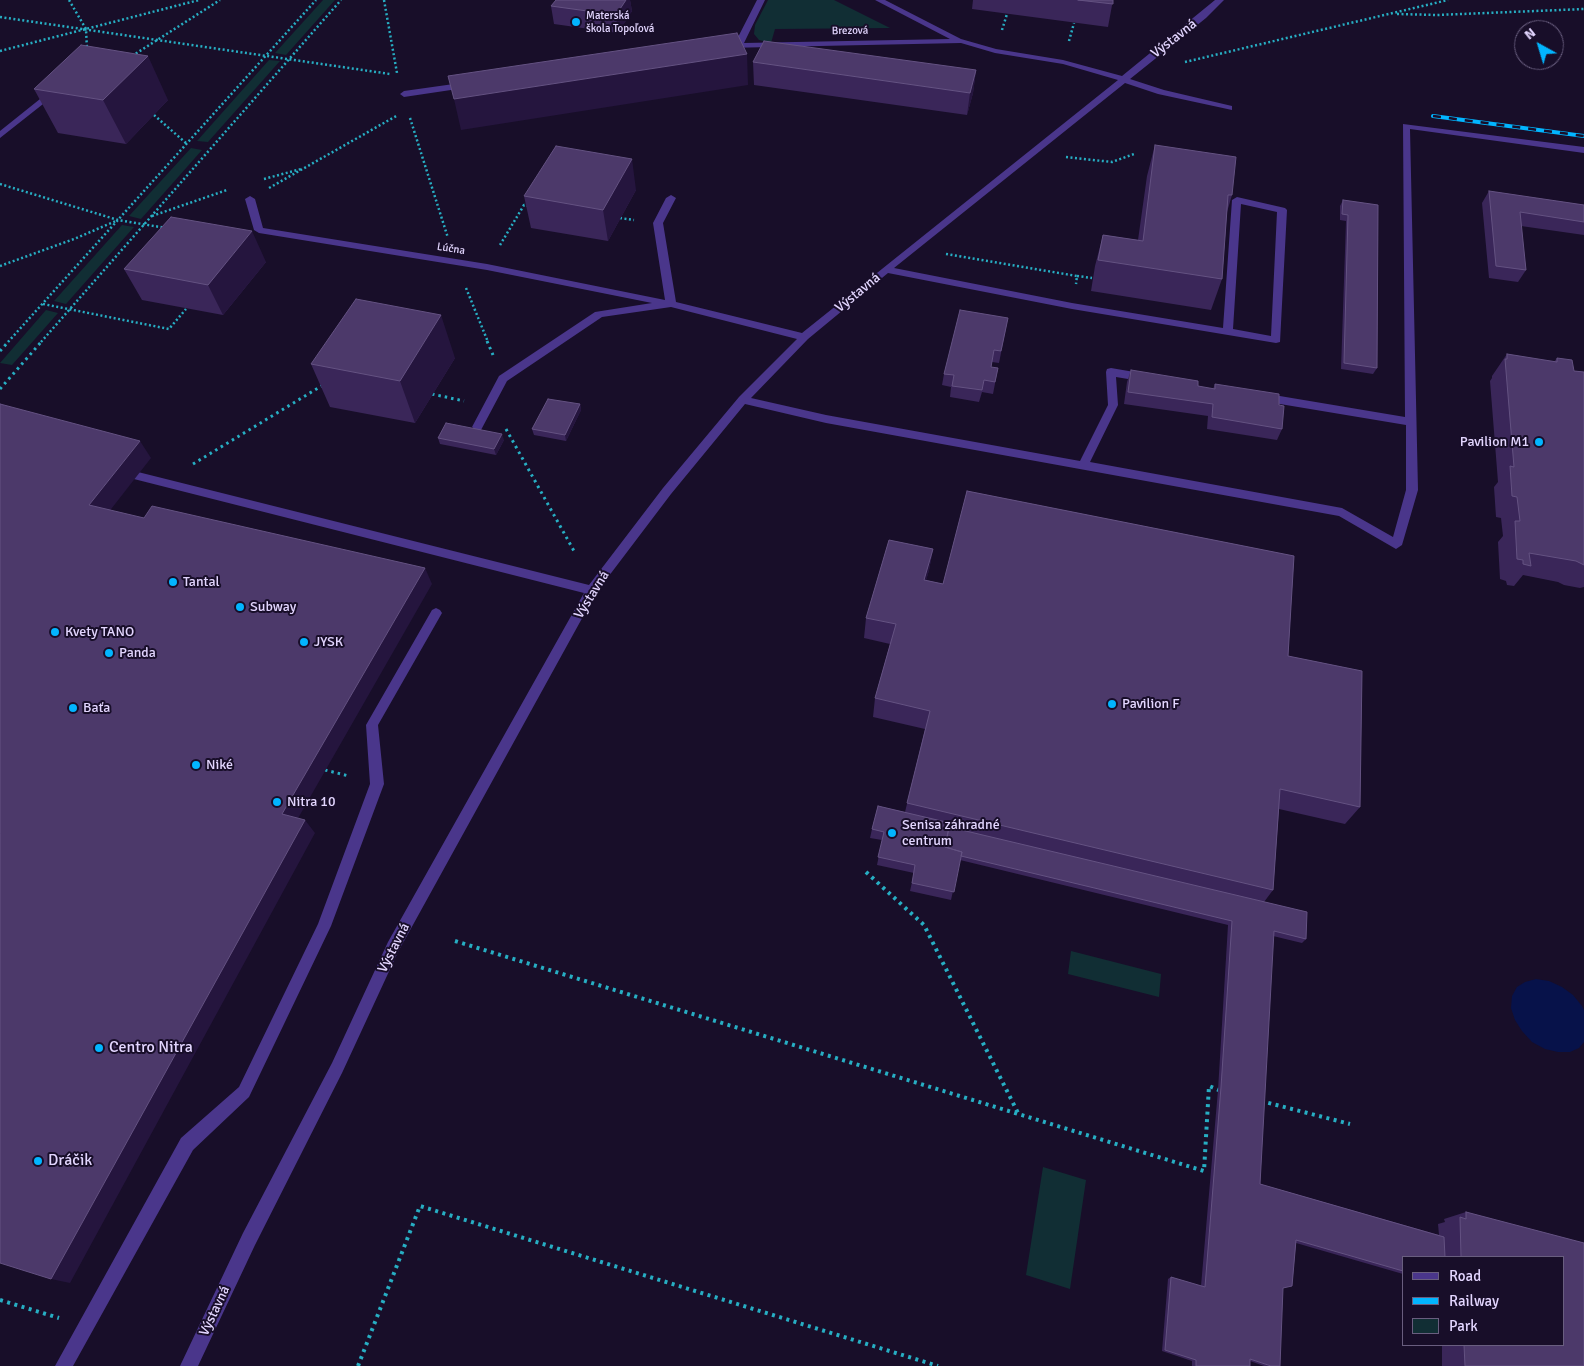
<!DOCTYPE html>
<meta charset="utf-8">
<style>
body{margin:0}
#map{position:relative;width:1584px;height:1366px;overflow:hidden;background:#180e29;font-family:Signika,sans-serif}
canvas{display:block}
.legend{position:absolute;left:1402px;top:1256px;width:162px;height:90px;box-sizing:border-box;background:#180e29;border:1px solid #695e7f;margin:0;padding:6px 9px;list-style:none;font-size:15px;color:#e3d6ff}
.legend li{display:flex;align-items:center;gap:10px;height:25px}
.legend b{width:25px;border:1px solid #695e7f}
.north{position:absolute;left:1514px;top:20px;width:50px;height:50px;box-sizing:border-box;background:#180e29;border:1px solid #695e7f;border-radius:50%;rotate:321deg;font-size:14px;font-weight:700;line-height:20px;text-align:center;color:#e3d6ff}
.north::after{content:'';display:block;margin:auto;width:18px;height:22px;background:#02b5ff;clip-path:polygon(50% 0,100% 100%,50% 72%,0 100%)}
</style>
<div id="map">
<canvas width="1584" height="1366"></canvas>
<ul class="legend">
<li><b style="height:6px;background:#4a368b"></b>Road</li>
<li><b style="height:6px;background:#02b5ff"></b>Railway</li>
<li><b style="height:14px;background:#112e34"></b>Park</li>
</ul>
<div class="north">N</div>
</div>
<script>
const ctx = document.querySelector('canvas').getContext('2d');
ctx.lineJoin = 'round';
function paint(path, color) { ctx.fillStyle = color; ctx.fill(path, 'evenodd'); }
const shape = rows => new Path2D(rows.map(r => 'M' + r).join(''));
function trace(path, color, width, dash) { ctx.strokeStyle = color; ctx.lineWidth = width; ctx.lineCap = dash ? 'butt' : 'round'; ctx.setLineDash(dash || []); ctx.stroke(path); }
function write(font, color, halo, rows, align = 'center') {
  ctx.font = font + ' Signika,sans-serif'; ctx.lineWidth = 4; ctx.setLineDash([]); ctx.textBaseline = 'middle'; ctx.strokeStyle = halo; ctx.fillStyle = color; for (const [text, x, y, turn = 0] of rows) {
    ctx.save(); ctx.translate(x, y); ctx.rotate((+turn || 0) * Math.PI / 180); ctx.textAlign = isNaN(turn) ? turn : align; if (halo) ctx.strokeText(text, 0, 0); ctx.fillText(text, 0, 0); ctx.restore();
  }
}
const green = shape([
 [323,0,335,0,286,55,275,53],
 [768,0,834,0,890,28,775,29,771,43,759,40,754,34,755,25],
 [269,60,280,61,208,142,197,141],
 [191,148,202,150,141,219,129,216],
 [122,225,134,227,66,304,54,301],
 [46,310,58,313,12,365,0,363],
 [1071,951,1161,974,1159,997,1068,974],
 [1043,1167,1086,1180,1070,1289,1026,1275]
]);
const water = shape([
 [1536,979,1549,981,1562,987,1573,995,1582,1006,1584,1010,1584,1042,1579,1048,1570,1052,1558,1052,1545,1049,1532,1042,1522,1031,1515,1020,1511,1008,1512,996,1517,987,1525,982]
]);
const pathFar2 = shape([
 [69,0,86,29,87,50],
 [384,0,397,73],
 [1397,14,1437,15,1584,9],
 [0,17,390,74],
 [1002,30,1007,14],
 [1069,41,1074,23],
 [0,51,199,0],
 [132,56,220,0],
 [1185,62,1448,0],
 [154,115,187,144],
 [410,118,448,238],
 [1066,157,1112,162,1134,154],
 [264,179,301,169],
 [0,184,118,220,166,228],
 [269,188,398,115],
 [152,216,227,190],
 [620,218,634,220],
 [500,245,524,205,529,206],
 [946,254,1077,276,1076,284],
 [0,266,74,239,116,221],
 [1077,276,1092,278],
 [466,288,488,342],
 [43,304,169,329,186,309],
 [8,342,316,0],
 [41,342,341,0]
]);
const pathFar1 = shape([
 [487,341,493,355],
 [0,351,9,341],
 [0,389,42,341],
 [432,394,464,401],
 [506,429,574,551],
 [193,464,323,385],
 [325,770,349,776]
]);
const path = shape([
 [866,872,924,925,1019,1115],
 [455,941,1204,1171,1209,1086,1221,1091],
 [1261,1101,1350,1124],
 [0,1300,59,1318],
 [358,1366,420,1206,938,1366]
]);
const minor = shape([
 [757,0,765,0,744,43,950,39,875,0,885,0,961,39,996,49,1063,60,1122,76,1215,0,1224,0,1206,18,1130,79,1164,90,1232,106,1232,110,1158,94,1125,83,894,268,1072,303,1223,328,1232,200,1237,197,1285,208,1287,210,1280,342,1276,343,1072,309,888,273,808,339,751,398,826,415,1080,461,1108,405,1106,372,1107,369,1111,368,1146,374,1151,378,1146,382,1116,377,1118,405,1090,462,1342,508,1393,537,1406,490,1406,425,1262,401,1257,397,1262,393,1405,417,1403,124,1584,147,1584,153,1410,129,1418,490,1402,545,1396,549,1339,516,826,423,745,404,671,494,596,593,398,952,342,1073,255,1245,198,1366,180,1366,243,1233,332,1063,388,942,584,593,122,476,116,472,122,468,589,585,663,488,739,397,797,339,671,307,602,317,507,381,481,430,477,431,472,427,499,376,595,312,652,303,487,270,259,233,254,230,245,199,250,196,255,199,263,228,487,264,665,300,653,223,666,198,671,195,676,198,663,223,676,302,802,333,1118,80,1063,64,995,53,961,43,725,48,725,44,735,43,757,0],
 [1241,204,1277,212,1271,336,1233,329,1241,204],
 [468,82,472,85,471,87,404,97,400,94,404,91,468,82],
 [50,91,57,93,0,138,0,131,50,91],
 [436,608,440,610,442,613,378,725,384,784,331,926,249,1097,193,1150,73,1366,55,1366,181,1138,239,1087,318,924,370,784,366,725,432,610,436,608]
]);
const rail = shape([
 [1433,116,1584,136]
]);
const wall = shape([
 [556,0,630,0,632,11,618,33,554,24,551,6],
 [973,0,1113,0,1108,27,972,9],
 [753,62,976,70,973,93,967,115,754,85],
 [34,89,168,100,126,144,58,133],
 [1155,145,1232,195,1227,212,1222,279,1211,310,1091,291,1095,266,1103,235,1138,240,1147,176],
 [636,190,608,241,531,228,524,196],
 [1489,191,1584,205,1584,235,1521,226,1526,270,1518,282,1489,278,1482,203],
 [1343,200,1378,205,1377,368,1373,374,1341,369,1346,221,1340,220,1340,206],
 [266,262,223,315,142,300,124,269],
 [1008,318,999,363,992,362,991,367,998,368,993,394,982,392,979,402,950,397,951,387,942,385,944,374],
 [1507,354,1554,362,1557,358,1574,371,1584,372,1584,587,1580,588,1564,585,1558,582,1523,575,1514,586,1507,585,1506,581,1500,579,1498,542,1503,536,1501,518,1496,517,1494,487,1498,482,1490,381,1492,378,1492,376],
 [455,358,415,423,330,407,311,364],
 [1131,370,1198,386,1213,389,1215,384,1279,405,1282,429,1277,440,1207,429,1208,416,1124,404,1127,382],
 [580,404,581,410,566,441,534,435,532,429],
 [438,438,504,440,496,455,440,444],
 [967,491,1294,556,1288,656,1362,671,1360,807,1345,824,1279,809,1273,890,1264,902,1307,912,1306,939,1302,943,1273,936,1260,1184,1439,1235,1438,1224,1445,1222,1444,1219,1466,1212,1584,1243,1584,1366,1442,1366,1442,1345,1563,1345,1563,1257,1403,1257,1403,1274,1296,1243,1292,1286,1282,1288,1280,1366,1264,1366,1250,1361,1250,1366,1192,1366,1192,1361,1162,1351,1168,1279,1171,1277,1201,1286,1218,1090,1228,925,960,860,951,900,910,891,914,873,877,865,882,840,870,838,872,829,878,806,905,812,925,729,873,717,875,698,890,644,864,638,866,618,889,540,933,549,929,570,926,580,943,584]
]);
const shadedWall = shape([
 [626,0,630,0,632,11,618,33,616,15],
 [747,54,748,85,461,130,454,99],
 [148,56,168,100,126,144,103,100],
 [976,70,973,93,967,115,970,93],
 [632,159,636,190,608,241,603,210],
 [252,231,266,262,223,315,208,285],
 [441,315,455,358,415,423,400,381],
 [580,404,581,410,566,441,565,435],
 [502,434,504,440,496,455,494,449],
 [140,441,151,458,101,522,89,505],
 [933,549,929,570,921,600,924,580],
 [425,568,432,584,293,827,282,814],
 [305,820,315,833,70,1283,51,1279]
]);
const building = shape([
 [556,0,626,0,616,15,551,6,556,0],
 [1078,0,1113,0,1113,4,1078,0],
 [737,33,747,54,454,99,448,76,737,33],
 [764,41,976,70,970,93,753,62,764,41],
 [81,45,148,56,103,100,34,89,81,45],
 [1155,145,1236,157,1232,195,1228,195,1222,279,1098,260,1103,235,1143,241,1155,145],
 [556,146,632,159,603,210,524,196,556,146],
 [1489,191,1584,205,1584,222,1520,212,1526,270,1496,266,1489,191],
 [1343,200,1378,205,1377,368,1344,363,1348,215,1342,214,1343,200],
 [171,217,252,231,208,285,124,269,171,217],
 [356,299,441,315,400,381,311,364,356,299],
 [960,310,1008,318,1001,351,994,350,991,367,998,368,995,382,984,380,982,390,952,386,954,375,944,374,960,310],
 [1507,354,1557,362,1557,358,1572,360,1574,371,1584,372,1584,565,1576,561,1529,553,1531,566,1523,564,1523,560,1517,559,1515,521,1520,521,1517,497,1512,496,1510,466,1514,467,1505,359,1507,359,1507,354],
 [1131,370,1198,381,1198,386,1215,389,1215,384,1279,394,1279,405,1284,406,1282,429,1212,417,1213,404,1128,392,1131,370],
 [548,399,580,404,565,435,532,429,548,399],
 [0,404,140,441,89,505,144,518,152,506,425,568,282,814,305,820,51,1279,0,1263,0,404],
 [446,423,502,434,494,449,438,438,446,423],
 [967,491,1294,556,1288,656,1362,671,1360,807,1280,789,1273,890,907,803,930,711,875,698,896,624,866,618,889,540,933,549,924,580,943,584,967,491],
 [878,806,950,823,945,847,962,852,954,892,912,883,915,865,878,857,884,832,872,829,878,806],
 [949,827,1307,912,1306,939,1274,931,1260,1184,1444,1237,1445,1257,1403,1257,1403,1271,1296,1240,1292,1286,1283,1288,1280,1366,1271,1366,1250,1359,1250,1366,1196,1366,1196,1360,1165,1350,1171,1277,1205,1287,1221,1087,1232,921,961,856,962,852,945,847,949,827],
 [1466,1212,1584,1243,1584,1366,1465,1366,1464,1345,1563,1345,1563,1257,1461,1257,1460,1217,1466,1219,1466,1212]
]);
const markers = [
 [576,22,5,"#02b5ff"],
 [1539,442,5,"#02b5ff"],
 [173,582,5,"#02b5ff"],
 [240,607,5,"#02b5ff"],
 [55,632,5,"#02b5ff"],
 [304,642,5,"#02b5ff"],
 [109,653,5,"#02b5ff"],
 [1112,704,5,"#02b5ff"],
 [73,708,5,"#02b5ff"],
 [196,765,5,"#02b5ff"],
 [277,802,5,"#02b5ff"],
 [892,833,5,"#02b5ff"],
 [99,1048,5,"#02b5ff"],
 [38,1161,5,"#02b5ff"]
];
const farPoinames = [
 ["Materská",586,16],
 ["škola Topoľová",586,29]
];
const farStreetnames = [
 ["Brezová",850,31,-1],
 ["Lúčna",451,249,9]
];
const streetNames = [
 ["Výstavná",1174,39,-38],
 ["Výstavná",858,293,-39],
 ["Výstavná",592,595,-58],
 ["Výstavná",394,948,-63],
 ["Výstavná",215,1311,-65]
];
const poiNames = [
 ["Pavilion M1",1529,442,"right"],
 ["Tantal",183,582],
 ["Subway",250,607],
 ["Kvety TANO",65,632],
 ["JYSK",314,642],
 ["Panda",119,653],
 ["Pavilion F",1122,704],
 ["Baťa",83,708],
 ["Niké",206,765],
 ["Nitra 10",287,802],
 ["Senisa záhradné",902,825],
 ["centrum",902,841]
];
const nearPoinames = [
 ["Centro Nitra",109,1048],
 ["Dráčik",48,1161]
];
paint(green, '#112e34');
paint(water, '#07124a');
trace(pathFar2, '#27aec3', 2.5, [2, 2.5]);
trace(pathFar1, '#27aec3', 3, [2.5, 4]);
trace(path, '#27aec3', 4, [3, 4.5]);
paint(minor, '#4a368b');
trace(rail, '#02b5ff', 4);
trace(rail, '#180e29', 2.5, [8]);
paint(wall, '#3a2659');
paint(shadedWall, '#25153e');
paint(building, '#4c396a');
trace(building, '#645282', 1);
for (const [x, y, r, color] of markers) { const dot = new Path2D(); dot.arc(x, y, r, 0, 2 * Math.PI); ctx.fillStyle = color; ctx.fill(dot); trace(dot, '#180e29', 2); }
write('11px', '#e3d6ff', '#180e29', farPoinames, 'left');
write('11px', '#e3d6ff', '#180e29', farStreetnames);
write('14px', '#e3d6ff', '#180e29', streetNames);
write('14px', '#e3d6ff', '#180e29', poiNames, 'left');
write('16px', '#e3d6ff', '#180e29', nearPoinames, 'left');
</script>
